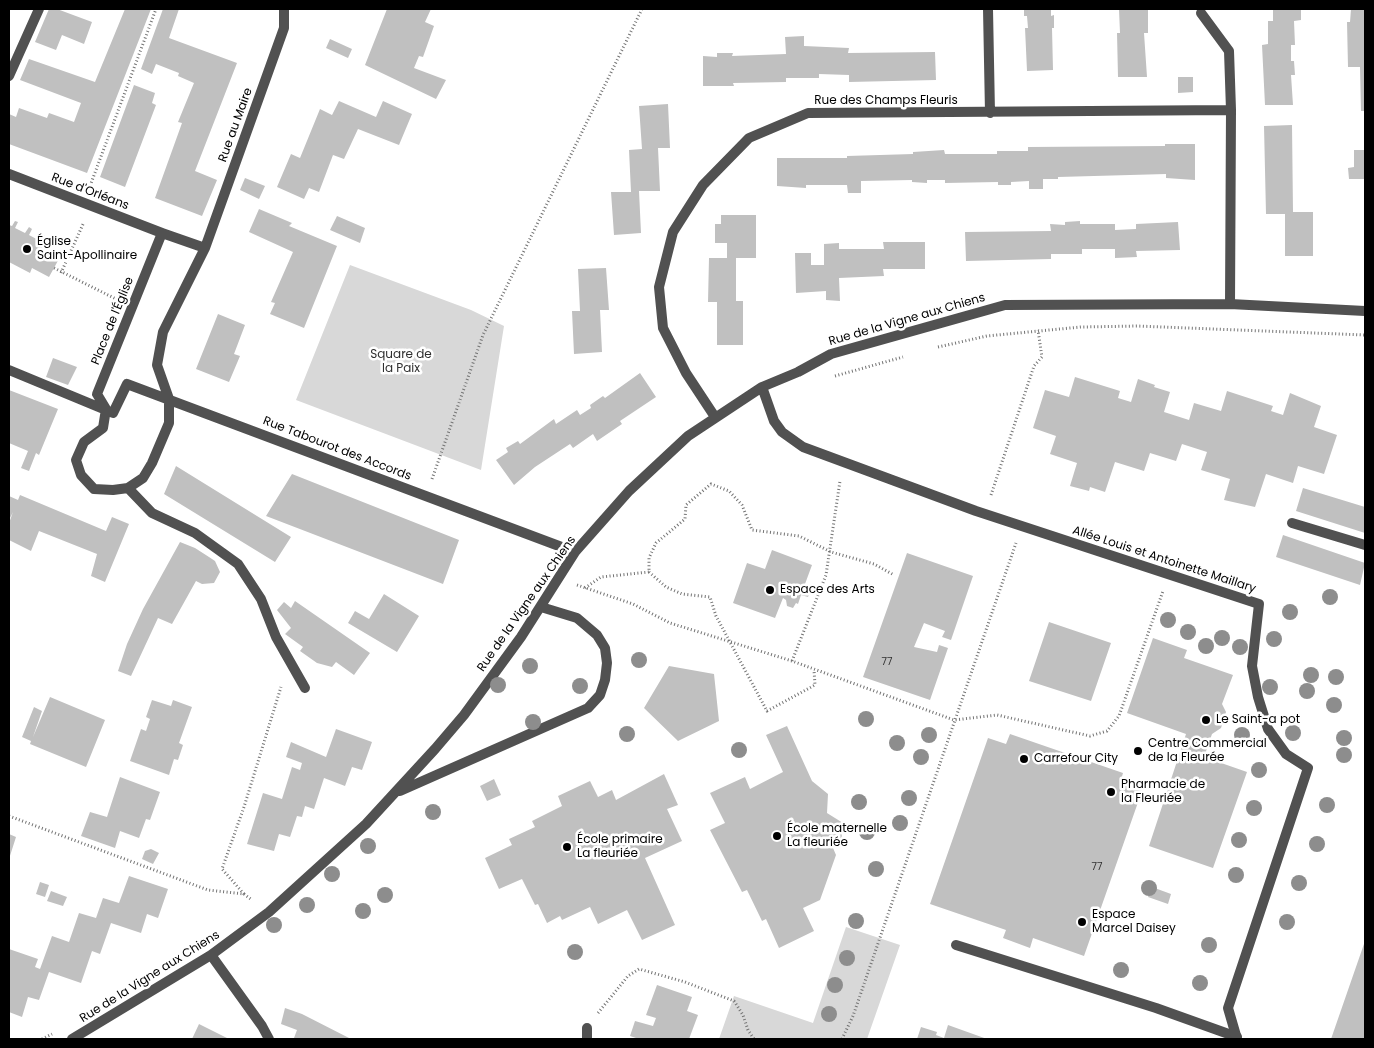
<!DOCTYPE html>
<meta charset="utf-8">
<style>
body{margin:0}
#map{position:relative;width:1374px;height:1048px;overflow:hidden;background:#fff;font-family:Poppins,sans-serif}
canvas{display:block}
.frame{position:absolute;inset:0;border:10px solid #000;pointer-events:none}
</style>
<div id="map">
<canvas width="1374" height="1048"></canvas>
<div class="frame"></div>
</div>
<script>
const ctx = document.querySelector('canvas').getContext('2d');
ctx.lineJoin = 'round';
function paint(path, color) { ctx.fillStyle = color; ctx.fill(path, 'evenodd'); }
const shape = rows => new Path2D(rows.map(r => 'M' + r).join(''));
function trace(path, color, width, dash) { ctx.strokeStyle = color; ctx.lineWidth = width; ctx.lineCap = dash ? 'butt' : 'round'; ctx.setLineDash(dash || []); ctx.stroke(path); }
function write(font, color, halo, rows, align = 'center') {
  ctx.font = font + ' Poppins,sans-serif'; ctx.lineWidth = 5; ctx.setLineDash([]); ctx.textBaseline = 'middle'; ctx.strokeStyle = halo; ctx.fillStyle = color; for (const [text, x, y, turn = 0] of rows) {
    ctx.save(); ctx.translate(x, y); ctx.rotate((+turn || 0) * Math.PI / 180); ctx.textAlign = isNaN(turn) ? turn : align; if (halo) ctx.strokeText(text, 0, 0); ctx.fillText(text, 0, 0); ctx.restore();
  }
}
const green = shape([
 [350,265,471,310,504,326,481,470,296,400],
 [846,927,900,945,867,1039,719,1039,734,996,813,1023]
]);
const building = shape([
 [49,9,57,9,92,22,84,44,62,35,56,50,35,42],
 [125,9,151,9,87,173,9,144,9,114,16,117,19,108,47,118,49,113,74,122,81,103,20,80,29,59,95,82],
 [163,9,179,9,169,38,237,63,195,171,217,180,202,216,155,198,182,123,178,122,194,83,178,76,179,73,156,64,152,74,141,69],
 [387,9,431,9,425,22,434,26,423,57,419,56,414,68,446,80,436,99,365,65],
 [1024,9,1051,9,1051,16,1054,15,1054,28,1052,28,1053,70,1027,71,1025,28,1028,28,1027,16,1024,16],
 [1119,9,1148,9,1148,33,1144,33,1147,77,1118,77,1117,33,1120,33],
 [1273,9,1301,9,1301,20,1294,21,1295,45,1291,45,1291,61,1294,61,1295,75,1291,75,1293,105,1265,105,1262,45,1268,44,1268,21,1273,21],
 [1351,9,1365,9,1365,111,1361,111,1360,67,1348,67,1347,22,1350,22],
 [804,36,804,46,849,48,848,53,935,52,936,80,849,82,849,75,819,74,819,78,786,78,786,82,733,83,734,86,703,86,703,56,717,57,717,53,733,53,732,56,786,54,785,37],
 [330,39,352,49,348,58,326,48],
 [1178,77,1193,77,1193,92,1178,93],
 [134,85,155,93,152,103,156,105,125,187,100,177],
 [339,101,376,117,383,101,412,114,399,145,358,129,344,159,333,155,319,192,309,188,304,199,277,187,291,154,300,158,320,109,332,115],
 [668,104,670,148,658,148,660,191,639,191,641,233,614,235,611,192,631,192,629,150,642,149,639,106],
 [1292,125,1293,212,1313,212,1313,256,1285,256,1285,214,1266,214,1264,126],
 [1165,144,1195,144,1195,180,1166,178,1166,174,1058,177,1058,179,1043,179,1043,189,1029,189,1029,181,1011,182,1011,185,998,185,998,182,945,183,945,180,927,180,927,183,912,182,912,180,861,181,861,193,848,193,847,185,806,185,806,188,777,186,777,158,847,158,847,156,913,154,913,152,944,150,945,154,997,154,997,151,1028,151,1028,147,1165,146],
 [1354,150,1365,150,1365,179,1349,179,1348,168,1354,167],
 [245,178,265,186,259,199,240,190],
 [259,209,292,223,289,226,337,246,304,328,270,314,275,303,271,302,293,252,249,232],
 [721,215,756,215,756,258,736,258,736,301,743,301,743,345,717,345,717,302,708,302,709,258,727,258,727,243,715,243,715,224,721,224],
 [337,216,365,228,360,243,330,230],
 [15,221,18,222,15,228,25,233,29,227,32,229,29,235,42,242,44,235,48,238,43,247,60,257,49,277,32,268,30,273,9,262,9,225,12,226],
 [1080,221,1080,224,1115,224,1115,230,1136,229,1136,224,1178,222,1180,250,1136,251,1137,257,1115,258,1115,249,1082,249,1082,254,1051,254,1051,259,966,261,965,232,1051,231,1050,224,1065,225,1065,222],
 [883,242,925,242,925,269,883,269,884,276,839,278,840,301,826,300,826,291,796,293,795,253,811,253,811,265,824,265,824,244,839,243,839,249,884,249],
 [606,268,609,310,600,310,602,352,574,354,572,311,580,311,578,269],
 [218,314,245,325,234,354,240,356,229,382,196,369],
 [53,358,77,367,68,385,46,377],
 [640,373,656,397,620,421,622,424,597,441,593,434,573,448,570,444,535,467,514,485,496,460,508,452,506,448,518,441,520,444,554,419,556,424,577,410,580,415,591,408,590,405,603,396,605,398],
 [1075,377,1120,391,1118,398,1131,402,1138,379,1155,385,1154,387,1170,392,1164,412,1189,420,1194,403,1221,411,1227,391,1273,406,1271,411,1283,415,1290,393,1321,406,1314,427,1337,435,1324,474,1298,466,1293,483,1266,474,1255,507,1224,500,1230,479,1201,470,1207,452,1182,444,1176,461,1150,453,1144,471,1115,462,1105,492,1090,487,1089,491,1070,486,1077,463,1050,454,1056,436,1033,428,1045,390,1069,397],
 [9,390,58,409,39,455,36,453,29,471,21,468,28,451,9,443],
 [176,466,291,537,275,562,164,494],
 [292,474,459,540,443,584,266,516],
 [1303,488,1365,507,1365,533,1296,511],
 [20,495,106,531,112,517,129,524,105,582,91,576,97,554,39,531,31,551,9,540,9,523,13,512,9,520,9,496,18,500],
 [1283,535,1365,563,1360,585,1276,557],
 [180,542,195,548,209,557,215,561,220,572,214,583,202,584,196,581,172,624,158,618,131,676,118,671,127,644,143,609],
 [772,550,812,565,805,584,812,586,808,597,801,595,798,604,796,603,793,608,787,606,786,600,783,598,775,618,733,603,747,563,765,569],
 [907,553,973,576,951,640,942,637,945,631,924,623,914,647,937,652,939,645,948,648,930,700,863,677],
 [384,594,419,616,397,652,348,623,355,611,369,619],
 [295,601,370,653,354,675,336,662,332,667,317,663,300,651,303,647,285,634,291,628,277,610,284,602,291,608],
 [1049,622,1111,643,1091,701,1029,681],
 [1153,638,1187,650,1184,658,1233,675,1222,704,1226,712,1221,728,1212,734,1204,757,1247,772,1213,868,1149,846,1186,734,1127,713],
 [669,666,714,674,719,721,678,741,644,708],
 [50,697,105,720,86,767,30,744,31,741,22,737,34,707,42,711,33,737],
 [152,700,171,706,173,700,192,707,179,743,183,745,178,760,174,759,169,775,130,761,141,729,146,731,150,719,146,717],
 [787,726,812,781,828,794,827,813,843,823,841,844,833,848,836,855,820,900,803,908,814,931,779,948,766,919,762,921,747,890,742,892,710,830,725,823,710,793,745,777,750,789,783,772,766,735],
 [336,729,372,742,362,770,352,767,345,786,324,778,314,809,305,806,302,817,297,816,290,837,279,834,274,851,247,844,263,793,282,799,292,767,300,770,302,763,286,757,291,742,326,757],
 [1010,734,1123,773,1120,783,1142,791,1084,956,1033,938,1030,948,1003,938,1006,930,930,904,988,738,1006,744],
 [664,774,678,805,667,809,682,841,645,858,675,925,642,940,627,910,598,924,590,907,562,920,560,916,547,923,538,904,535,905,522,879,499,889,485,858,512,845,509,839,535,827,532,821,562,806,558,796,590,781,598,797,612,790,616,800],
 [120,777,160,792,150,820,146,819,139,838,120,831,115,848,81,836,90,812,107,817],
 [494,779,501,795,487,801,480,786],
 [9,834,16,837,9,859],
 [151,849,159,853,153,864,142,859,145,851],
 [129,876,168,889,158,918,147,914,141,933,111,923,100,954,92,951,81,983,49,972,39,1000,28,997,22,1017,9,1012,9,949,38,959,35,967,40,969,52,936,69,942,79,913,96,918,103,898,119,903],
 [40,882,49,885,45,897,36,894],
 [1152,887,1171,894,1168,904,1148,897],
 [51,891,67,897,63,906,47,901],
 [1365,941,1365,1039,1331,1039],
 [657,985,692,997,687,1011,698,1015,689,1039,639,1039,630,1036,635,1021,653,1026,656,1018,646,1015],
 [285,1008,302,1014,351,1039,297,1039,294,1038,297,1030,281,1024],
 [199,1024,229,1039,192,1039],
 [948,1025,987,1039,917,1039,921,1027,937,1032,936,1035,944,1038]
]);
const path = shape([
 [90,186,156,9],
 [54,268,116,299],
 [61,273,84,222],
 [938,347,987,336,1081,327,1137,326,1365,335],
 [835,376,903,357],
 [432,479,483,335,642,9],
 [991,495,1034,366,1042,357,1038,330],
 [649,572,666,587,682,594,710,597,716,616,767,711,815,685,814,670],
 [577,585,633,604,670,623,792,661,954,720,997,715,1090,736,1107,731,1119,716,1163,591],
 [585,588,601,577,649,572,649,558,656,543,685,519,686,505,711,484,729,491,742,505,752,530,799,536,831,552,874,564,894,575],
 [792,661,826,575,840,481],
 [9,816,208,890,244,894,252,900],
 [244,894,222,869,244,807,281,687],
 [598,1013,628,976,639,969,685,982,734,1001,743,1015,748,1030,754,1039],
 [42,1039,52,1034],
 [842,1039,853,1016,1016,543]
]);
const service = shape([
 [1292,523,1365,545],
 [956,945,1156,1008,1237,1037]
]);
const minor = shape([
 [988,9,990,113],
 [1201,13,1229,51,1231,110,1230,304],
 [9,76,39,9],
 [9,174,162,233],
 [162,233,205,248,163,332,157,365,169,399,169,423,152,463,143,478,128,488,113,490,94,489,81,475,76,460,84,442,103,428,106,409,97,394,162,233],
 [205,248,284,28,284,9],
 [9,370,113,413,127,384,575,552],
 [762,387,774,421,782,432,803,447,976,511,1259,604,1252,666,1258,697,1268,729,1286,754,1308,768,1228,1008,1237,1039],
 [715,417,686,373,663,328,659,287,673,232,703,185,749,138,808,113,1231,110],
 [128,488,152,513,195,533,238,564,261,599,276,637,305,688],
 [400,791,588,708,600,695,605,680,607,663,605,648,597,635,577,618,541,607],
 [211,955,262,1026,269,1039],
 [72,1039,211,955,269,912,366,824,435,749,464,715,521,637,575,552,629,491,688,436,762,387,798,372,831,354,1005,305,1230,304,1365,311],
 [587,1039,587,1028]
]);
const trees = [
 [1330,597],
 [1290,612],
 [1168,620],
 [1188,632],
 [1222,638],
 [1274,639],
 [1206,646],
 [1240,647],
 [639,660],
 [530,666],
 [1311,675],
 [1336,677],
 [498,685],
 [580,686],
 [1270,687],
 [1307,691],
 [1334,705],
 [866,719],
 [533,722],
 [1293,733],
 [627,734],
 [929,735],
 [1242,735],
 [1344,738],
 [897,743],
 [739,750],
 [1344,755],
 [921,757],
 [1259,770],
 [909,798],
 [859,802],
 [1327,805],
 [1254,808],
 [433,812],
 [900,823],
 [867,832],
 [1239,840],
 [1317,844],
 [368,846],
 [876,869],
 [332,874],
 [1236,875],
 [1299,883],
 [1149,888],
 [385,895],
 [307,905],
 [363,911],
 [856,921],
 [1287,922],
 [274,925],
 [1209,945],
 [575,952],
 [847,958],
 [1121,970],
 [1200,983],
 [835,985],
 [829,1014]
];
const markers = [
 [27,249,5,"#000"],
 [770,590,5,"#000"],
 [1206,720,5,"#000"],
 [1138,751,5,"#000"],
 [1024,759,5,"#000"],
 [1111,792,5,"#000"],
 [777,836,5,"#000"],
 [567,847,5,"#000"],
 [1082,922,5,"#000"]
];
const numberNames = [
 ["77",887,662],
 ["77",1097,867]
];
const streetNames = [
 ["Rue des Champs Fleuris",886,101],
 ["Rue au Maire",236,125,-70],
 ["Rue d'Orléans",90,192,21],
 ["Rue de la Vigne aux Chiens",907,320,-16],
 ["Place de l'Église",113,321,-68],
 ["Rue Tabourot des Accords",337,449,21],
 ["Allée Louis et Antoinette Maillary",1164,560,18],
 ["Rue de la Vigne aux Chiens",527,604,-55],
 ["Rue de la Vigne aux Chiens",150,977,-32]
];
const poiNames = [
 ["Église",37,242],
 ["Saint-Apollinaire",37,256],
 ["Espace des Arts",780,590],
 ["Le Saint-a pot",1216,720],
 ["Centre Commercial",1148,744],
 ["de la Fleurée",1148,758],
 ["Carrefour City",1034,759],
 ["Pharmacie de",1121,785],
 ["la Fleuriée",1121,799],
 ["École maternelle",787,829],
 ["La fleuriée",787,843],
 ["École primaire",577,840],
 ["La fleuriée",577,854],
 ["Espace",1092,915],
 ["Marcel Daisey",1092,929]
];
const parkNames = [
 ["Square de",401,355],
 ["la Paix",401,369]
];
paint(green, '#d8d8d8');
paint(building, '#c0c0c0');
trace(path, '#737373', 3, [1, 2.5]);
trace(service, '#515151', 10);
trace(minor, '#515151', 10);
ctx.fillStyle = '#8d8d8d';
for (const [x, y] of trees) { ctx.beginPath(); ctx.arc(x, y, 8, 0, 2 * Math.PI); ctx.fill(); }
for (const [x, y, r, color] of markers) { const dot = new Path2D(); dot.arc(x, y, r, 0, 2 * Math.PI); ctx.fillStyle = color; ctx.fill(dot); trace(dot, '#fff', 2); }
write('10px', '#303030', null, numberNames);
write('12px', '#000', '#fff', streetNames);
write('12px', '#000', '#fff', poiNames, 'left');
write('12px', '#2f2f2f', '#fff', parkNames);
</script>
